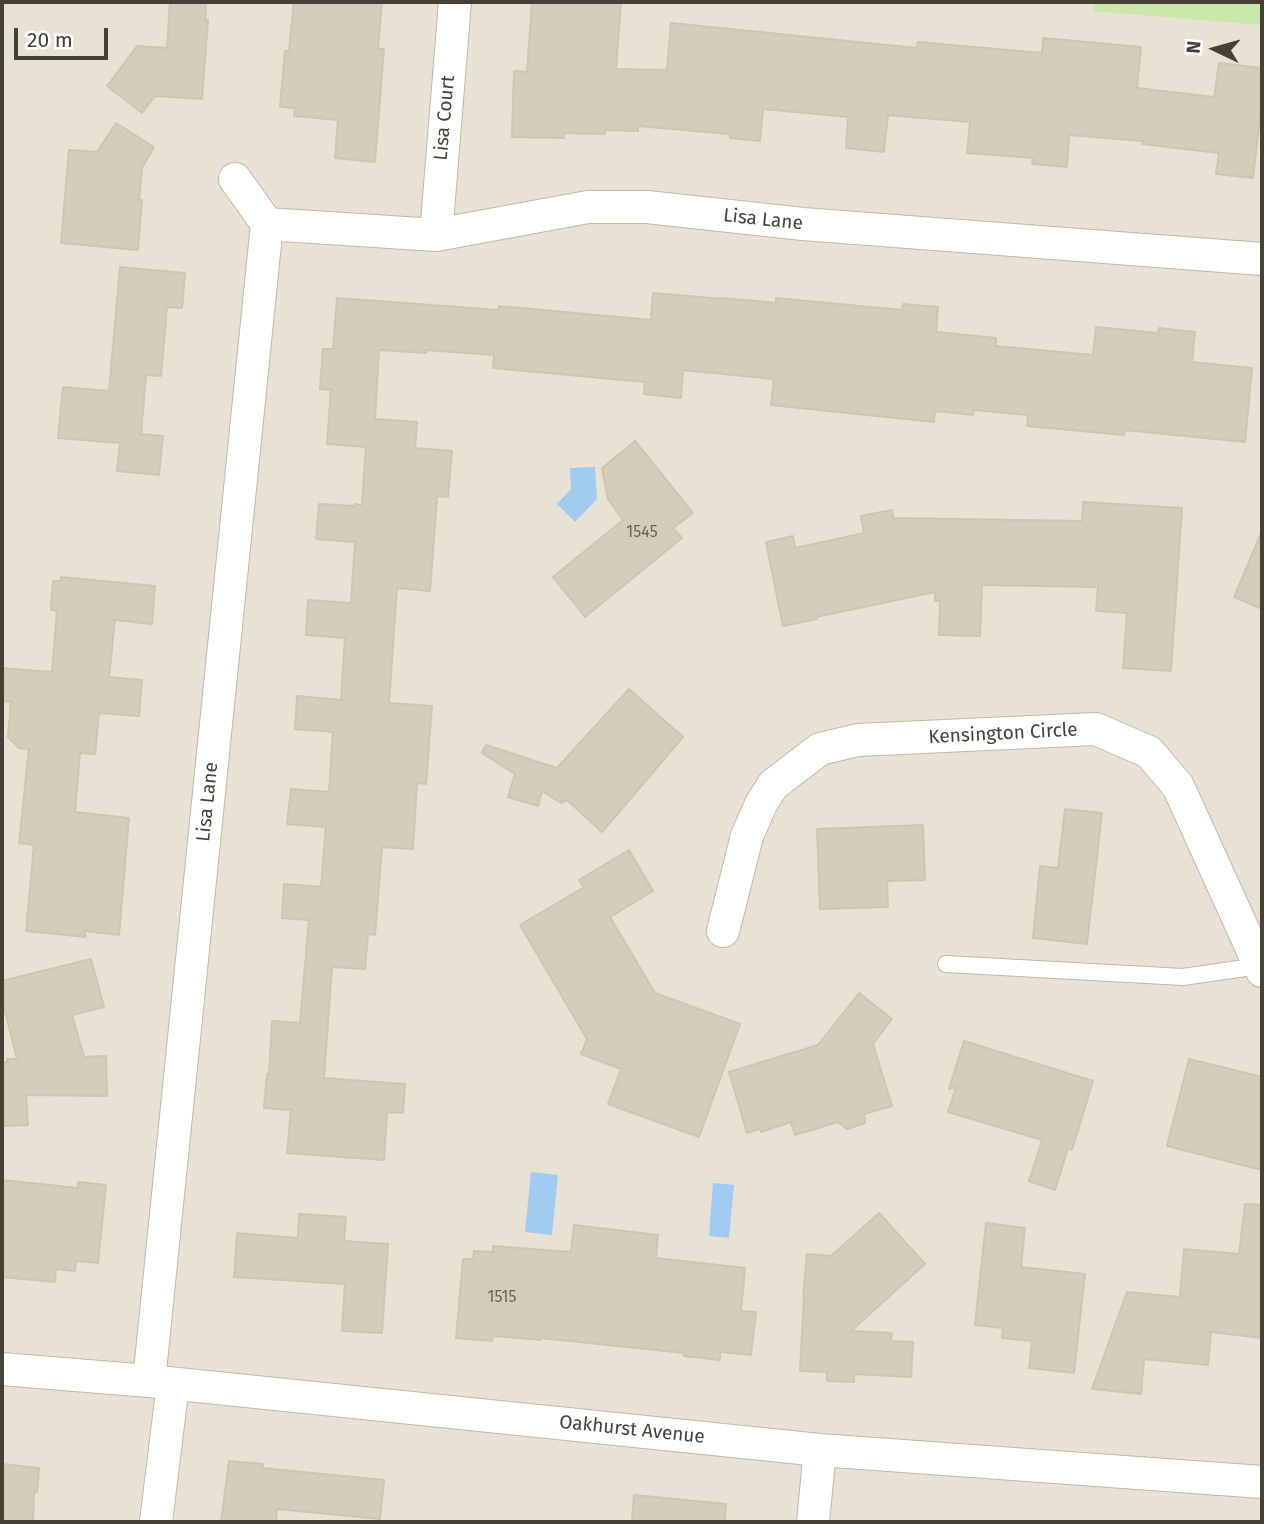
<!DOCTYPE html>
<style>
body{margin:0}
#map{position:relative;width:1264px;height:1524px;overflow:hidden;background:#f3f0e6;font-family:"Fira Sans",sans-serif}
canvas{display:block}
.frame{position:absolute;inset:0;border:4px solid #464135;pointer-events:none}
.north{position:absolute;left:1180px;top:14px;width:70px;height:70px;-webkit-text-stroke:5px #fff;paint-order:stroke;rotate:275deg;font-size:19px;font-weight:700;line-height:28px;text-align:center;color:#464135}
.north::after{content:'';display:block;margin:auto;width:24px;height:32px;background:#464135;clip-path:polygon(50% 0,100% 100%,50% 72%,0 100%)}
.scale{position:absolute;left:14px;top:28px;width:94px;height:32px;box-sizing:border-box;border:4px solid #464135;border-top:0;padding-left:9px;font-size:21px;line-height:24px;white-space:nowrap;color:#464135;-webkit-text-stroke:5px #fff;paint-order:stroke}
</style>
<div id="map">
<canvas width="1264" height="1524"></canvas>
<div class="frame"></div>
<div class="north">N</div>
<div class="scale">20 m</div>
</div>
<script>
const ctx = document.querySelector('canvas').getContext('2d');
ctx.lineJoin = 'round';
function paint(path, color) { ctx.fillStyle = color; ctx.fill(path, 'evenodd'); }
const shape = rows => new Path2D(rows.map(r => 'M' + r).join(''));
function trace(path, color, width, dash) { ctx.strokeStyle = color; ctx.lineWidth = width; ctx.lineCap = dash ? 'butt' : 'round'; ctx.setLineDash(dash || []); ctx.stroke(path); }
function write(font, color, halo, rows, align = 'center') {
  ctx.font = font + ' "Fira Sans",sans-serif'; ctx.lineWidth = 6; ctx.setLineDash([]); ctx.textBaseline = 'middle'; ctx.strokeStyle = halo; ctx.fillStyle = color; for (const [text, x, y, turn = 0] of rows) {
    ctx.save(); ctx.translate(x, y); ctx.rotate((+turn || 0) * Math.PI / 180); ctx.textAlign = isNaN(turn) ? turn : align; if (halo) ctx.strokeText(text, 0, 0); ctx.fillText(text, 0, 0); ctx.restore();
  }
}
const residential = shape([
 [2,2,1262,2,1262,1522,2,1522]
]);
const green = shape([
 [1094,2,1262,2,1262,25,1094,11]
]);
const water = shape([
 [595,467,597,499,575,522,557,504,571,489,570,468],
 [531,1172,558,1175,552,1235,525,1232],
 [713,1183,734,1185,729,1238,709,1236]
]);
const building = shape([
 [170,2,206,2,205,20,208,20,202,99,155,96,142,113,107,86,137,46,167,48,170,2],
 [294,2,382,2,378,49,384,49,375,162,335,158,338,120,294,116,295,108,280,107,285,51,289,51,294,2],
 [532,2,621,2,616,69,667,70,671,23,917,48,918,42,1042,53,1043,38,1141,47,1137,88,1214,97,1219,63,1262,68,1262,99,1253,178,1216,174,1219,153,1142,144,1143,141,1069,135,1067,167,1032,164,1033,158,967,153,970,122,888,115,884,152,846,148,848,117,763,109,760,141,730,138,730,134,638,126,638,131,605,130,605,134,564,133,564,138,512,137,514,71,527,72,532,2],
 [116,123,154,147,142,168,139,200,142,200,138,250,61,243,69,150,97,152,116,123],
 [120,267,185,273,182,308,167,307,161,376,146,375,141,434,163,436,159,475,117,471,120,443,58,438,63,387,109,391,120,267],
 [653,293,723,299,723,298,776,303,776,298,902,310,903,304,938,307,936,332,996,338,996,346,1093,355,1096,327,1158,333,1159,328,1195,332,1192,362,1252,368,1245,442,1125,430,1124,435,1027,426,1028,415,974,410,973,415,935,411,934,422,771,405,774,379,683,370,681,398,644,394,645,382,493,368,494,355,426,350,426,353,379,350,375,419,417,422,415,448,452,451,448,497,437,496,430,591,397,588,389,703,432,706,426,784,417,783,413,849,382,847,375,935,368,934,365,969,332,967,324,1078,405,1084,403,1113,387,1112,384,1160,287,1153,291,1110,264,1108,267,1074,269,1074,272,1021,300,1023,309,920,282,918,284,884,321,887,326,827,287,824,291,789,329,792,333,732,295,729,297,696,341,700,345,638,306,635,308,600,351,603,355,542,316,539,319,504,355,506,355,504,362,505,366,447,327,444,331,390,320,389,323,349,333,349,337,298,498,310,499,306,651,320,653,293],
 [635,441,693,513,673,528,682,538,585,617,553,577,623,520,608,499,602,468,635,441],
 [1083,502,1182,508,1171,671,1123,668,1127,613,1096,611,1098,587,982,585,980,636,939,635,940,601,935,601,935,592,816,617,817,619,783,626,766,542,793,536,795,548,864,533,861,516,892,510,893,518,1082,521,1083,502],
 [1262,531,1262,609,1234,597,1262,531],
 [61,577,155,586,152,624,115,620,109,677,142,680,139,716,99,713,95,754,80,753,75,812,129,818,119,935,84,931,86,937,26,931,34,845,19,843,29,749,19,748,8,737,11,702,2,701,2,668,52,672,57,611,51,610,53,581,60,581,61,577],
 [629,689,683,737,602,832,567,800,561,803,542,791,538,806,508,797,515,774,482,753,486,745,557,768,629,689],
 [1065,809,1102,813,1087,944,1033,938,1040,866,1058,868,1065,809],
 [923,825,925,880,887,881,888,907,820,909,817,829,923,825],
 [629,850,653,891,610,917,655,993,740,1024,699,1137,608,1104,621,1069,581,1054,587,1039,520,925,584,887,579,880,629,850],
 [91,959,104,1007,72,1015,84,1057,106,1056,107,1096,26,1095,28,1125,2,1126,2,1062,8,1062,7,1059,17,1059,2,999,2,981,91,959],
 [859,993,892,1019,873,1044,892,1106,864,1114,865,1123,847,1129,838,1122,795,1135,791,1122,761,1132,760,1129,747,1133,729,1072,818,1045,859,993],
 [964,1041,1093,1081,1072,1150,1068,1148,1055,1190,1029,1181,1042,1140,948,1112,956,1087,949,1089,964,1041],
 [1189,1059,1262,1077,1262,1170,1167,1146,1189,1059],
 [2,1180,78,1188,78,1182,106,1185,98,1263,76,1261,75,1271,56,1269,55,1282,2,1277,2,1180],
 [1245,1204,1262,1205,1262,1338,1211,1332,1208,1365,1144,1359,1141,1394,1092,1389,1127,1292,1180,1297,1184,1249,1239,1254,1245,1204],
 [879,1213,925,1264,851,1331,892,1333,891,1341,913,1342,911,1377,854,1374,854,1382,827,1381,827,1372,800,1371,804,1298,803,1298,807,1254,831,1256,879,1213],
 [299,1214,346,1217,344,1241,388,1244,382,1333,342,1331,345,1284,234,1277,237,1233,298,1238,299,1214],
 [986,1223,1025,1228,1021,1267,1085,1274,1074,1373,1029,1368,1032,1341,1002,1338,1003,1328,975,1325,986,1223],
 [574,1225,658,1235,656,1258,745,1268,741,1311,756,1312,751,1355,720,1352,720,1360,684,1356,684,1353,541,1338,541,1340,493,1336,492,1341,456,1338,463,1259,473,1259,474,1251,493,1252,493,1246,571,1252,574,1225],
 [229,1461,263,1464,262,1468,384,1480,380,1519,277,1509,276,1522,221,1522,229,1461],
 [2,1464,39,1468,37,1492,34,1491,33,1522,2,1522,2,1464],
 [634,1495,726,1504,725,1522,632,1522,634,1495]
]);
const service = shape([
 [946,964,1183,977,1259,966]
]);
const minor = shape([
 [235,179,267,224],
 [436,235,455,2],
 [723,931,747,836,761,804,773,785,820,749,858,740,1096,729,1149,752,1178,786,1262,971],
 [2,1369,149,1381,820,1450,1262,1482],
 [149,1381,267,224,436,235,588,207,647,207,803,224,1262,259],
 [156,1522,173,1384],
 [813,1522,820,1450]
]);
const numberNames = [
 ["1545",642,533],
 ["1515",502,1298]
];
const streetNames = [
 ["Lisa Court",445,118,-85],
 ["Lisa Lane",763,220,6],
 ["Kensington Circle",1003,734,-3],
 ["Lisa Lane",208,802,-84],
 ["Oakhurst Avenue",632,1430,6]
];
paint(residential, '#e7e2d4');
paint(green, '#cae8ae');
paint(water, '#a2cbf1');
paint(building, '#d5cdbb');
trace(building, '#d0c5ae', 2);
trace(service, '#bfb9a8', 18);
trace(minor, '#bfb9a8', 34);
trace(service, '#fff', 16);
trace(minor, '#fff', 32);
write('16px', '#6a6456', null, numberNames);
write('19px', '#464135', '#fff', streetNames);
</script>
